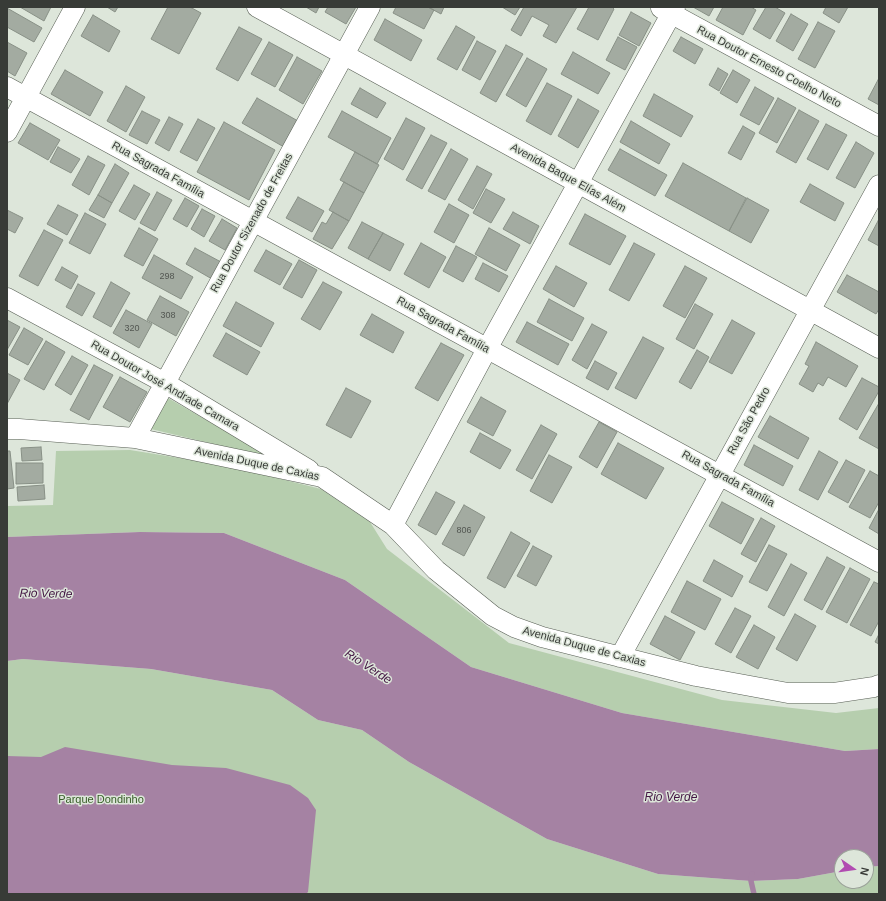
<!DOCTYPE html>
<meta charset="utf-8">
<style>
body{margin:0}
#map{position:relative;width:886px;height:901px;overflow:hidden;background:#dde6da;font-family:Arial,sans-serif}
canvas{display:block}
.frame{position:absolute;inset:0;border:8px solid #383b37;pointer-events:none}
.north{position:absolute;left:834px;top:849px;width:40px;height:40px;box-sizing:border-box;background:#dde6da;border:1px solid #9ba299;border-radius:50%;rotate:103deg;font-size:11px;font-weight:700;line-height:16px;text-align:center;color:#383b37}
.north::after{content:'';display:block;margin:auto;width:14px;height:18px;background:#b14cb1;clip-path:polygon(50% 0,100% 100%,50% 72%,0 100%)}
</style>
<div id="map">
<canvas width="886" height="901"></canvas>
<div class="frame"></div>
<div class="north">N</div>
</div>
<script>
const ctx = document.querySelector('canvas').getContext('2d');
ctx.lineJoin = 'round';
function paint(path, color) { ctx.fillStyle = color; ctx.fill(path, 'evenodd'); }
const shape = rows => new Path2D(rows.map(r => 'M' + r).join(''));
function trace(path, color, width, dash) { ctx.strokeStyle = color; ctx.lineWidth = width; ctx.lineCap = dash ? 'butt' : 'round'; ctx.setLineDash(dash || []); ctx.stroke(path); }
function write(font, color, halo, rows, align = 'center') {
  ctx.font = font + ' Arial,sans-serif'; ctx.lineWidth = 3; ctx.setLineDash([]); ctx.textBaseline = 'middle'; ctx.strokeStyle = halo; ctx.fillStyle = color; for (const [text, x, y, turn = 0] of rows) {
    ctx.save(); ctx.translate(x, y); ctx.rotate((+turn || 0) * Math.PI / 180); ctx.textAlign = isNaN(turn) ? turn : align; if (halo) ctx.strokeText(text, 0, 0); ctx.fillText(text, 0, 0); ctx.restore();
  }
}
const green = shape([
 [168,398,272,458,151,429],
 [130,450,229,466,321,489,370,522,387,549,509,643,722,700,836,713,879,708,879,749,845,751,622,713,471,667,345,580,224,533,140,532,7,537,7,506,53,505,56,451],
 [23,659,151,669,272,690,318,720,362,730,409,762,547,839,658,874,751,881,798,879,842,871,842,881,866,881,866,867,879,866,879,894,7,894,7,661]
]);
const water = shape([
 [140,532,224,533,345,580,471,667,622,713,845,751,879,749,879,866,866,867,866,857,842,857,842,871,798,879,751,881,658,874,547,839,409,762,362,730,318,720,272,690,151,669,23,659,7,661,7,537],
 [65,747,172,765,226,768,290,785,308,798,316,810,308,892,306,894,7,894,7,756,41,757]
]);
const stream = shape([
 [752,874,751,881,754,894]
]);
const building = shape([
 [20,7,51,7,44,21,20,7],
 [107,7,118,7,115,12,107,7],
 [168,7,190,7,201,13,179,54,151,39,168,7],
 [306,7,319,7,316,13,306,7],
 [328,7,356,7,346,24,325,12,328,7],
 [396,7,428,7,434,10,424,29,393,13,396,7],
 [428,7,444,7,441,14,428,7],
 [502,7,520,7,515,15,502,7],
 [524,7,577,7,556,43,543,36,549,25,532,16,521,36,511,30,524,7],
 [589,7,612,7,614,9,598,40,577,29,589,7],
 [693,7,714,7,709,16,693,7],
 [723,7,751,7,756,10,743,35,716,20,723,7],
 [766,7,775,7,785,13,770,39,753,29,766,7],
 [826,7,848,7,839,23,823,13,826,7],
 [7,8,42,28,34,42,7,27,7,8],
 [631,12,651,23,639,46,619,35,631,12],
 [791,14,808,24,793,51,776,41,791,14],
 [93,15,120,31,109,52,81,36,93,15],
 [385,19,422,40,411,61,374,40,385,19],
 [818,22,835,31,815,68,798,59,818,22],
 [456,26,475,37,457,70,437,59,456,26],
 [239,27,262,39,238,81,216,69,239,27],
 [618,37,637,47,625,70,606,60,618,37],
 [681,37,703,49,695,64,673,51,681,37],
 [477,41,496,51,480,80,462,70,477,41],
 [7,42,27,53,15,76,7,71,7,42],
 [269,42,293,55,275,87,251,74,269,42],
 [506,45,523,54,496,102,480,93,506,45],
 [573,52,610,73,598,94,561,74,573,52],
 [297,57,322,71,303,104,279,90,297,57],
 [527,58,547,69,526,107,506,95,527,58],
 [718,68,728,74,719,91,709,85,718,68],
 [65,70,103,92,90,116,51,94,65,70],
 [733,70,750,80,737,103,720,93,733,70],
 [879,78,879,105,868,99,879,78],
 [547,83,572,96,551,135,526,121,547,83],
 [126,86,145,97,126,132,107,121,126,86],
 [755,87,774,98,759,125,740,115,755,87],
 [360,88,386,103,377,118,351,104,360,88],
 [654,94,693,116,681,137,643,116,654,94],
 [257,98,298,121,284,147,242,123,257,98],
 [778,98,796,108,777,143,759,133,778,98],
 [578,99,599,111,578,148,558,136,578,99],
 [799,110,819,121,796,163,776,152,799,110],
 [142,111,160,120,147,144,129,135,142,111],
 [342,111,391,138,377,164,328,137,342,111],
 [169,117,183,124,169,151,155,143,169,117],
 [406,118,425,128,403,170,384,159,406,118],
 [198,119,215,128,197,161,180,152,198,119],
 [631,121,670,144,659,164,620,142,631,121],
 [224,122,275,150,249,200,197,172,224,122],
 [30,123,60,140,48,160,18,143,30,123],
 [826,124,847,135,828,170,807,159,826,124],
 [743,126,755,133,741,160,728,153,743,126],
 [431,135,447,143,422,189,406,180,431,135],
 [856,142,874,153,855,188,836,178,856,142],
 [58,147,80,159,71,173,50,162,58,147],
 [451,149,468,159,445,200,428,191,451,149],
 [620,149,667,175,655,196,608,170,620,149],
 [355,152,379,165,364,193,340,180,355,152],
 [88,156,105,165,89,195,72,185,88,156],
 [683,163,746,198,729,231,665,196,683,163],
 [115,164,129,173,112,203,98,195,115,164],
 [477,166,492,174,473,209,458,200,477,166],
 [344,182,364,193,349,221,329,210,344,182],
 [810,184,844,203,835,221,800,202,810,184],
 [134,185,150,194,135,220,119,211,134,185],
 [486,189,505,199,491,223,473,213,486,189],
 [157,192,172,200,155,231,140,223,157,192],
 [98,195,112,203,104,218,89,210,98,195],
 [298,197,324,211,312,232,286,218,298,197],
 [185,198,199,206,187,227,173,219,185,198],
 [747,198,769,210,751,243,729,231,747,198],
 [449,204,469,215,454,243,434,232,449,204],
 [58,205,78,215,67,235,47,224,58,205],
 [202,209,215,216,204,237,191,229,202,209],
 [7,210,23,218,15,233,7,229,7,210],
 [333,212,349,221,332,249,313,239,322,222,326,224,333,212],
 [513,212,539,226,530,244,503,229,513,212],
 [85,213,106,224,90,254,69,243,85,213],
 [585,214,626,236,610,265,569,244,585,214],
 [222,219,237,228,225,250,209,241,222,219],
 [878,221,879,222,879,246,868,240,878,221],
 [362,222,383,233,368,259,348,248,362,222],
 [139,228,158,239,143,266,124,256,139,228],
 [489,228,520,245,506,271,475,254,489,228],
 [44,230,63,240,38,286,19,276,44,230],
 [383,233,404,244,390,271,368,259,383,233],
 [421,243,446,257,429,288,404,274,421,243],
 [634,243,655,254,629,301,609,290,634,243],
 [456,246,477,257,463,282,443,271,456,246],
 [195,248,221,262,212,279,186,264,195,248],
 [266,250,292,264,280,285,254,271,266,250],
 [154,255,193,277,181,299,142,278,154,255],
 [299,260,317,270,302,298,283,288,299,260],
 [483,263,508,276,499,292,475,279,483,263],
 [556,266,587,283,574,307,543,289,556,266],
 [685,266,707,278,685,318,663,306,685,266],
 [62,267,78,276,71,289,55,280,62,267],
 [847,275,879,292,879,309,876,314,837,292,847,275],
 [111,282,130,293,111,327,93,317,111,282],
 [323,282,342,292,320,330,301,319,323,282],
 [78,284,95,293,82,316,66,307,78,284],
 [160,296,189,312,176,336,147,320,160,296],
 [549,299,584,318,572,341,537,322,549,299],
 [236,302,274,323,261,347,223,326,236,302],
 [695,304,713,314,694,349,676,339,695,304],
 [126,310,152,324,139,348,113,333,126,310],
 [372,314,404,332,393,353,360,335,372,314],
 [7,320,20,327,7,350,7,320],
 [732,320,755,333,732,374,709,362,732,320],
 [527,322,569,344,558,365,516,342,527,322],
 [592,324,607,332,587,369,572,360,592,324],
 [24,328,43,339,28,365,9,355,24,328],
 [226,333,260,352,247,375,213,356,226,333],
 [643,337,664,348,636,399,615,388,643,337],
 [46,341,65,352,44,390,24,379,46,341],
 [816,342,858,366,846,387,828,377,823,386,818,383,813,392,799,384,809,366,805,364,816,342],
 [441,343,464,355,438,401,415,388,441,343],
 [697,350,709,357,691,389,679,382,697,350],
 [72,356,88,365,71,395,55,385,72,356],
 [595,361,617,373,608,390,586,378,595,361],
 [94,365,113,375,89,420,70,410,94,365],
 [7,373,20,380,7,404,7,373],
 [120,377,147,392,130,422,103,407,120,377],
 [862,378,879,387,879,391,857,430,839,419,862,378],
 [346,388,371,401,351,438,326,425,346,388],
 [481,397,506,411,493,436,467,422,481,397],
 [879,403,879,449,859,438,879,403],
 [770,416,809,438,798,459,758,437,770,416],
 [599,422,617,432,597,468,579,457,599,422],
 [541,425,557,434,532,479,516,470,541,425],
 [480,433,511,450,500,469,470,452,480,433],
 [618,443,664,468,646,499,601,474,618,443],
 [754,445,793,466,783,486,744,465,754,445],
 [41,447,42,460,22,461,21,448,41,447],
 [7,451,10,451,14,488,7,489,7,451],
 [819,451,838,462,818,500,799,490,819,451],
 [549,455,572,467,552,503,530,491,549,455],
 [846,460,865,470,848,503,828,492,846,460],
 [16,463,43,463,43,483,16,484,16,463],
 [870,471,879,476,879,502,870,518,849,507,870,471],
 [44,485,45,499,18,501,17,487,44,485],
 [436,492,455,502,436,535,418,525,436,492],
 [722,502,754,519,741,544,709,526,722,502],
 [464,505,485,517,464,556,442,544,464,505],
 [879,509,879,534,869,528,879,509],
 [761,518,775,526,756,562,741,554,761,518],
 [511,532,530,543,505,588,487,578,511,532],
 [769,545,787,554,767,591,749,582,769,545],
 [533,546,552,556,536,586,517,576,533,546],
 [827,557,845,567,822,610,804,600,827,557],
 [714,560,743,576,732,597,703,581,714,560],
 [791,564,807,573,784,616,768,607,791,564],
 [850,568,870,579,847,623,826,612,850,568],
 [687,581,721,599,705,630,671,612,687,581],
 [874,582,879,584,879,621,871,636,850,625,874,582],
 [735,608,751,616,731,653,715,644,735,608],
 [795,614,816,626,797,661,776,649,795,614],
 [665,616,695,632,680,660,650,644,665,616],
 [754,625,775,637,758,669,736,657,754,625],
 [879,634,879,644,875,642,879,634]
]);
const street = shape([
 [257,7,879,348],
 [661,8,879,126],
 [7,87,879,562],
 [7,132,75,7],
 [7,298,165,383,309,470],
 [7,429,19,429,135,438,322,477,393,525,436,570,493,616,514,627,542,637,696,676,788,693,834,693,874,687,879,685],
 [135,438,370,7],
 [393,525,487,349,675,7],
 [620,657,879,185]
]);
const numberNames = [
 ["298",167,277],
 ["308",168,316],
 ["320",132,329],
 ["806",464,531]
];
const streetNames = [
 ["Rua Doutor Ernesto Coelho Neto",769,67,28],
 ["Rua Sagrada Família",158,170,29],
 ["Avenida Baque Elías Além",568,178,29],
 ["Rua Doutor Sizenado de Freitas",252,223,-61],
 ["Rua Sagrada Família",443,325,29],
 ["Rua Doutor José Andrade Camara",165,386,30],
 ["Rua São Pedro",749,421,-61],
 ["Avenida Duque de Caxias",257,464,12],
 ["Rua Sagrada Família",728,479,29],
 ["Avenida Duque de Caxias",584,647,15]
];
const parkNames = [
 ["Parque Dondinho",101,800]
];
const waterNames = [
 ["Rio Verde",46,594,1],
 ["Rio Verde",368,667,33],
 ["Rio Verde",671,798]
];
paint(green, '#b6ceae');
paint(water, '#a582a3');
trace(stream, '#a582a3', 5.5);
paint(building, '#a3aba1');
trace(building, '#889086', 1);
trace(street, '#585f55', 21);
trace(street, '#fff', 20);
write('9px', '#535752', null, numberNames);
write('11px', '#383b37', '#dde6da', streetNames);
write('11px', '#365c26', '#dde6da', parkNames);
write('italic 12px', '#431643', '#dde6da', waterNames);
</script>
